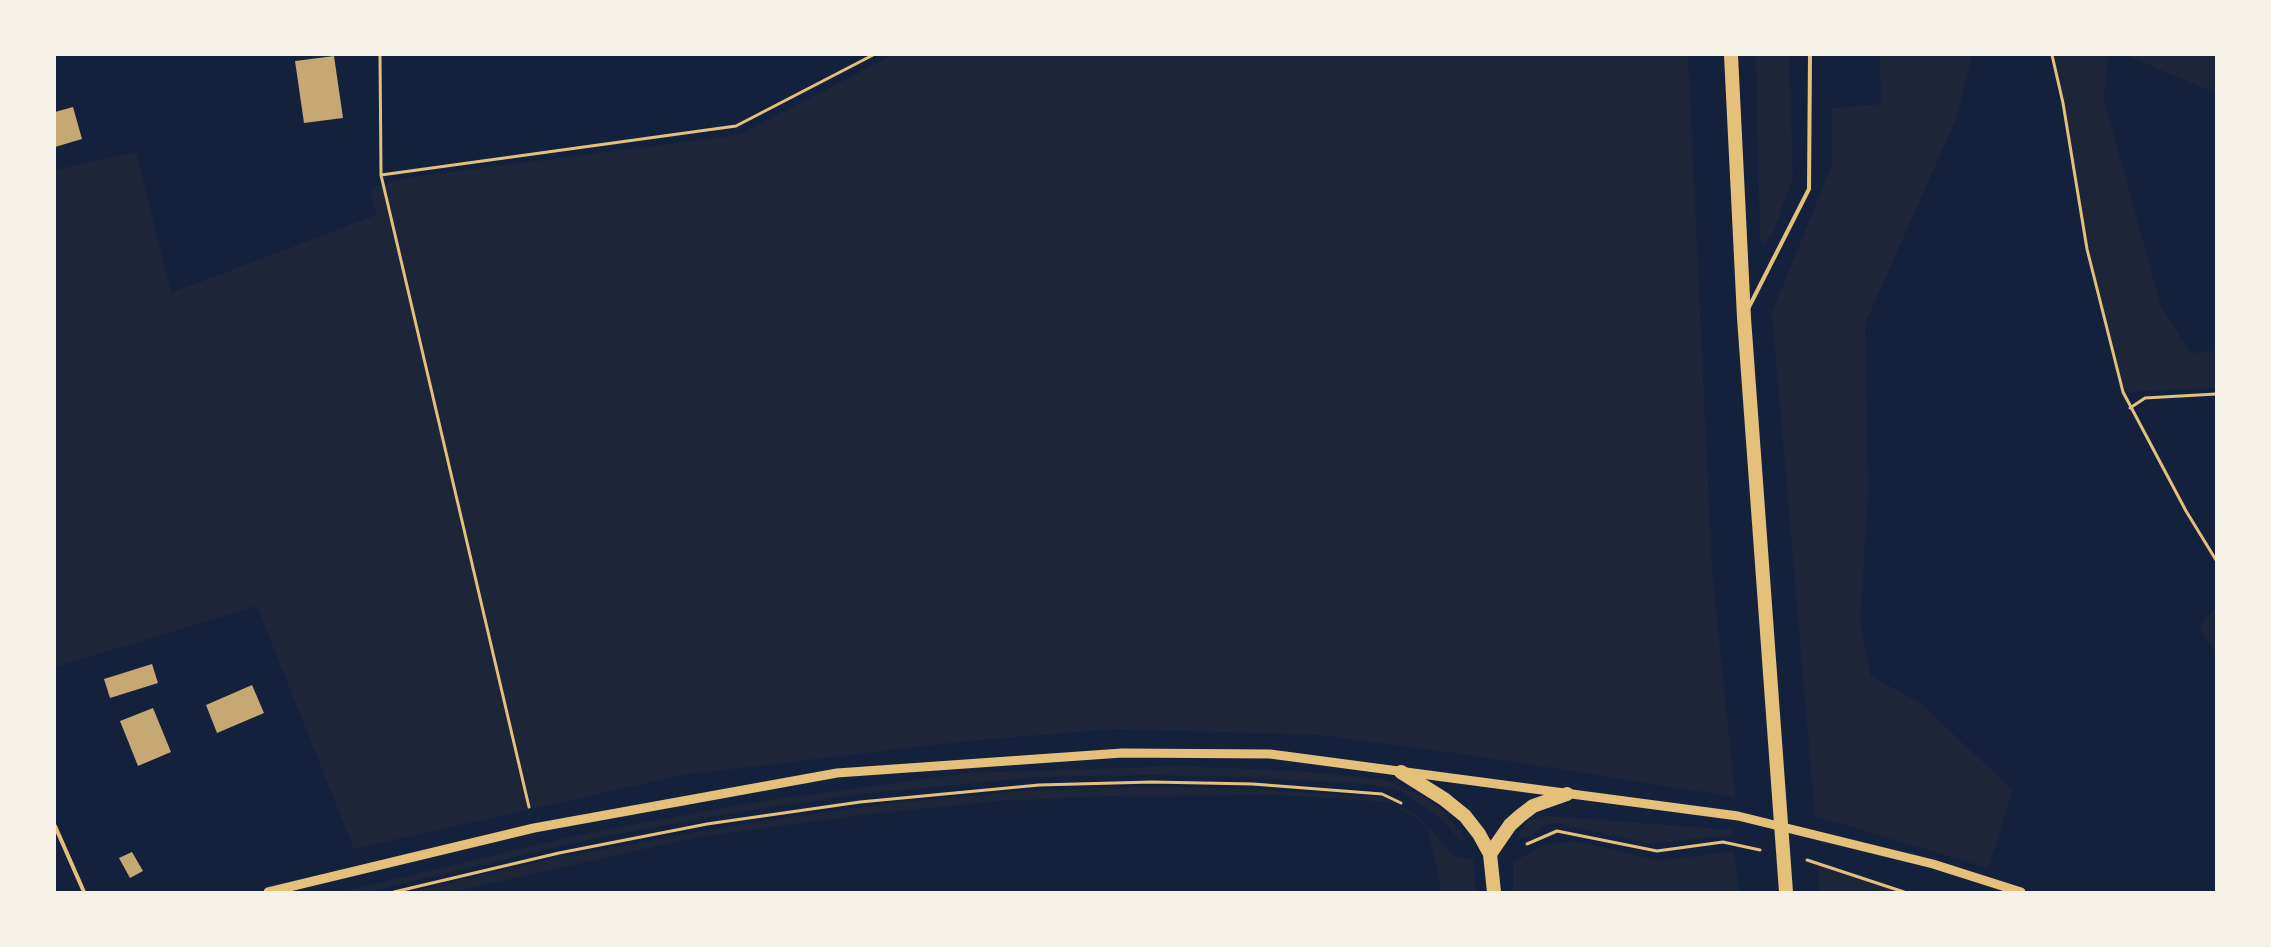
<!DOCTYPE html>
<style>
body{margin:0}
#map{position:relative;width:2271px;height:947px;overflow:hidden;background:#14213d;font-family:Jost,sans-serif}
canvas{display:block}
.frame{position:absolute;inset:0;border:56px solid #f6f1e7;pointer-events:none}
</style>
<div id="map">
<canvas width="2271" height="947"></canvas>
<div class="frame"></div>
</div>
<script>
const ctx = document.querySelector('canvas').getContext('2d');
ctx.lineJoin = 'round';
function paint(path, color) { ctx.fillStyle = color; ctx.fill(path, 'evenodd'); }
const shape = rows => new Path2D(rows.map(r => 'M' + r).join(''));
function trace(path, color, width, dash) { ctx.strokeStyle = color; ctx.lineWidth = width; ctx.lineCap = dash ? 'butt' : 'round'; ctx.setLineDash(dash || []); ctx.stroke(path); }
const green = shape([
 [893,55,1688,55,1712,570,1735,797,1470,755,1319,735,1116,729,967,741,682,775,354,849,257,606,55,667,55,170,136,152,171,293,376,215,370,188,404,178,739,135],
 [1756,55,1789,55,1793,178,1772,235,1765,244,1760,239],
 [1879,55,1972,55,1956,119,1865,324,1868,493,1860,624,1871,676,1920,703,2013,790,1988,868,1815,816,1772,312,1832,165,1832,108,1882,104],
 [2052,55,2108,55,2104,100,2161,306,2190,353,2216,351,2216,388,2123,392,2087,249,2063,103],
 [2125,55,2216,55,2216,93],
 [2216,608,2216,654,2201,630,2205,618],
 [1179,766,1296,771,1382,779,1418,793,1443,810,1467,841,1460,841,1441,818,1400,790,1364,784,1237,777,1154,775,1038,777,861,794,751,810,595,838,368,892,341,892,578,835,749,803,967,773],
 [1156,786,1267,790,1384,797,1415,814,1427,826,1455,857,1473,859,1476,892,1442,892,1427,826,1391,802,1277,795,1111,796,998,801,861,815,698,837,452,892,410,892,558,857,747,823,892,803,1021,791],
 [1541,816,1549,816,1733,830,1731,836,1648,843,1556,823,1545,825,1533,835,1515,840,1527,821],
 [1574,841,1661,861,1734,851,1739,892,1513,892,1513,862,1544,845],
 [1817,862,1904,892,1820,892]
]);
const building = shape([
 [334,56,343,118,304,123,295,61],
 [73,107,82,139,55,147,55,112],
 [152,664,158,683,110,698,104,679],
 [252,685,264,713,217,733,206,705],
 [153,708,171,752,138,766,120,721],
 [132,852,143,871,130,878,119,858]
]);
const path = shape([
 [380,55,381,175,529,807],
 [2052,55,2063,103,2087,249,2123,392,2186,511,2216,560],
 [381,175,736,126,873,55],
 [2130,408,2145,398,2216,394],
 [1527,844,1557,831,1657,851,1723,842,1760,850],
 [1807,860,1904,892],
 [394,892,559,853,707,824,860,802,1039,785,1152,782,1253,784,1382,794,1401,803]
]);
const service = shape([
 [1748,309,1809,189,1810,55],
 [55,826,84,892]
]);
const tertiary = shape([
 [268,892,534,828,837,773,1122,753,1270,754,1738,816,1933,864,2021,892]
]);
const trunk = shape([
 [1731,55,1744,318,1786,892],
 [1401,772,1444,799,1465,816,1479,834,1490,854,1494,892],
 [1490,854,1510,825,1520,816,1533,806,1567,794]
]);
paint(green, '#1d2539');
paint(building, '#c6a872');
trace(path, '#e5c07b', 3);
trace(service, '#e5c07b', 4);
trace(tertiary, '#e5c07b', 9);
trace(trunk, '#e5c07b', 14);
</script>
